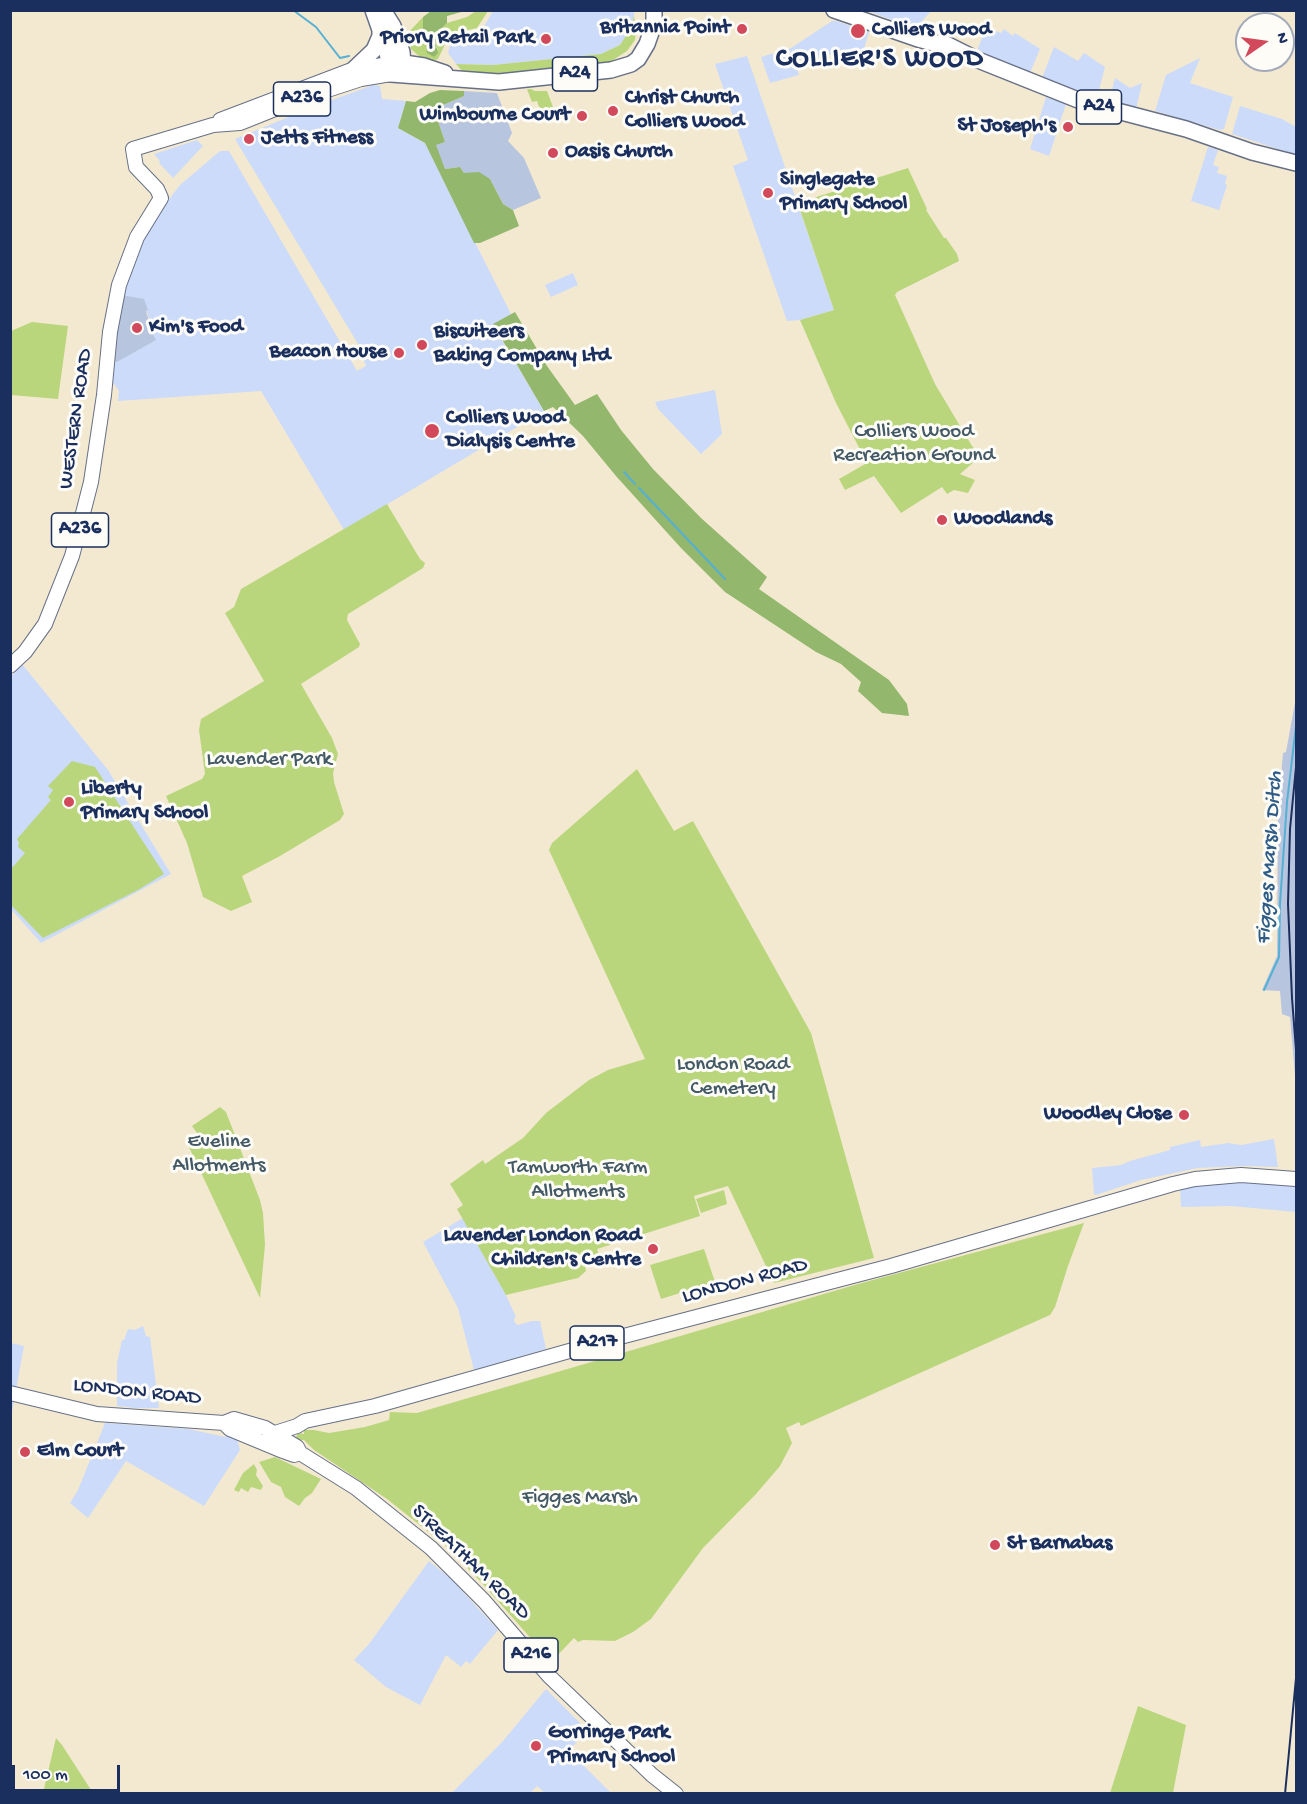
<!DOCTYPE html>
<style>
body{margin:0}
#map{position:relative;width:1307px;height:1804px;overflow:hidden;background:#f3e9d1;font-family:"Gochi Hand",sans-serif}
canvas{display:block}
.frame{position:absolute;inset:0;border:12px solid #1b2f5e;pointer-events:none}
.north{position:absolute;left:1235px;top:12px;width:60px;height:60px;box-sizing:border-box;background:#fdfcf7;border:2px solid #a3aaba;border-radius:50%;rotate:77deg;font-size:16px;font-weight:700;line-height:24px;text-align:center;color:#1b2f5e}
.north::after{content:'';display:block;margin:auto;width:21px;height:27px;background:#d1495b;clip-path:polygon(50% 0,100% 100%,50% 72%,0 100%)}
.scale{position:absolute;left:12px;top:1765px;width:108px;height:27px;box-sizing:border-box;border:3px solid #1b2f5e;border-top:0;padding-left:8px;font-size:18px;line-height:21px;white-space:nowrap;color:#1b2f5e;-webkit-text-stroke:4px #fdfcf7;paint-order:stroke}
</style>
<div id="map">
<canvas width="1307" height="1804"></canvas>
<div class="frame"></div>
<div class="north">N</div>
<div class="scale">100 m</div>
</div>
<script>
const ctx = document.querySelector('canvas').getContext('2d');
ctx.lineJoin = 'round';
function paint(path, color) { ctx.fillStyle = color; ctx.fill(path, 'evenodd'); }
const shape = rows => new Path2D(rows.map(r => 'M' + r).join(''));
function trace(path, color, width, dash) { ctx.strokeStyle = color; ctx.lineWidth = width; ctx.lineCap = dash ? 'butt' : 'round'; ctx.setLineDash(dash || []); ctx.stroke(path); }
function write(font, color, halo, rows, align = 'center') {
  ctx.font = font + ' "Gochi Hand",sans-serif'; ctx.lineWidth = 6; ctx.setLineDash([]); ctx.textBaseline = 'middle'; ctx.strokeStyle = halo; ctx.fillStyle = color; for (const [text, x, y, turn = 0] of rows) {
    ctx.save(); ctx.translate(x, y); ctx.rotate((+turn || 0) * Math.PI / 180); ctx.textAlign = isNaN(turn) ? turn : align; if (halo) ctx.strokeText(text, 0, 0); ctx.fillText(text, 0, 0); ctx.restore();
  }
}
const built = shape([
 [493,11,634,11,634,16,631,28,620,45,601,54,493,65,456,64,448,53,451,41,461,35,483,32,483,28],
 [869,11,931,10,931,11,915,29],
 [832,21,836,21,869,32,864,49,797,60,795,62,799,75,770,83,761,57,791,48],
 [986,27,1001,33,1004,29,1013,36,1015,33,1040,49,1030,73,977,51],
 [1054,47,1078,61,1084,53,1105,67,1097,98,1075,92,1042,78],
 [747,56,834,310,800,320,787,321,733,166,748,160,715,64],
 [1200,58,1190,83,1233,97,1224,129,1220,130,1155,111,1166,75],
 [1115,78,1130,88,1142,83,1136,109,1109,102],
 [373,85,380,86,382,99,406,101,398,128,425,143,511,314,493,325,544,411,344,530,261,391,118,401,119,391,113,383,114,361,152,327,146,310,121,295,139,246,159,212,180,185,220,151,229,151,357,371,366,366,360,350,361,349,235,139,313,107],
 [1046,97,1066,104,1049,156,1030,149],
 [1240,106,1282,119,1296,127,1296,155,1232,134],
 [197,140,203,146,173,178,159,163,160,161,154,154],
 [1208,147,1218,150,1213,165,1219,167,1217,173,1227,176,1225,184,1227,185,1219,210,1191,201],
 [573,273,578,285,551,297,545,285],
 [715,390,722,434,701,454,658,409,655,402],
 [22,664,108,770,171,874,41,943,11,909,10,678],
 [1274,1139,1278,1167,1244,1166,1198,1168,1141,1180,1096,1195,1094,1194,1092,1168,1121,1165,1130,1161,1170,1150,1170,1147,1200,1140,1201,1147,1228,1143,1241,1145],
 [1219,1181,1296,1186,1296,1212,1231,1206,1181,1207,1180,1187],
 [463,1218,506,1295,516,1317,514,1319,515,1323,518,1325,532,1321,540,1321,546,1349,474,1370,458,1308,423,1242],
 [143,1326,146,1336,150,1337,159,1408,135,1408,117,1406,117,1363,122,1340,124,1340,128,1329,135,1330],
 [11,1343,24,1346,11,1417],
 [105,1423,188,1429,226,1437,227,1433,237,1438,240,1450,204,1506,126,1461,88,1518,70,1503,78,1490],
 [429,1561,451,1579,498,1630,470,1664,466,1661,461,1667,446,1655,420,1705,386,1687,354,1660,369,1644],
 [546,1689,587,1730,569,1751,611,1793,545,1793,537,1786,530,1793,452,1793,503,1741]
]);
const industrial = shape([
 [464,91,497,93,512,133,508,141,524,158,541,198,513,210,503,204,490,179,464,173,460,167,445,169,435,145,445,142,434,109,464,96],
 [121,295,144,299,148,310,146,311,147,315,152,327,150,329,156,340,117,362,114,361,116,335],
 [1296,697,1296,1087,1290,1017,1282,1014,1280,991,1262,990,1277,956,1278,812,1283,753,1286,752]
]);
const green = shape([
 [476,11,488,11,477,28,454,33,448,38,438,59,433,61,420,57,411,49,407,34,423,17,423,30,438,50,435,42,441,29,447,23,467,17],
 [634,16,636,30,635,40,627,51,607,64,495,74,463,72,456,64,493,65,601,54,620,45,631,28],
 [527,89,531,89,535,91,547,91,553,107,551,111,538,116,537,114,541,112,537,101,532,102],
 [908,168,927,209,926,210,944,238,946,238,957,254,959,261,897,292,895,295,935,384,972,446,981,456,960,474,975,480,968,493,954,490,947,494,942,487,901,513,874,476,845,490,839,479,867,463,836,403,800,320,834,310,798,204,810,199],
 [32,322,68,326,58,399,11,395,11,331],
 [387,504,420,559,425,563,423,568,348,614,347,620,360,644,359,647,301,684,332,738,338,754,333,773,334,782,344,814,340,820,280,856,242,876,252,902,231,911,203,897,187,843,166,796,202,779,205,774,199,730,201,719,264,681,225,613,234,607,241,589],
 [72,761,95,767,164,874,138,890,43,938,11,905,11,869,25,853,18,847,19,843,17,839,51,800,48,797,53,790,48,786],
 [637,769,674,831,693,821,811,1033,874,1258,774,1283,728,1186,694,1196,700,1216,597,1249,600,1259,585,1265,586,1271,578,1278,506,1295,457,1209,463,1205,450,1184,483,1160,485,1164,523,1138,546,1113,589,1080,608,1070,645,1059,549,850,552,843],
 [220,1107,226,1112,260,1200,263,1213,265,1245,260,1298,188,1145,200,1137,192,1126],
 [724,1190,727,1204,701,1213,696,1199],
 [1084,1223,1068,1266,1055,1307,1050,1315,801,1426,799,1422,786,1428,792,1443,780,1466,756,1494,703,1548,651,1619,633,1632,615,1641,583,1640,578,1642,574,1638,553,1660,550,1660,482,1583,446,1546,387,1499,314,1450,304,1440,299,1440,296,1437,298,1433,304,1434,304,1430,314,1430,329,1433,365,1427,389,1420,390,1412,417,1413,858,1284],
 [704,1249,715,1282,661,1299,650,1265],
 [275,1457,321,1479,312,1493,305,1498,299,1506,285,1497,281,1487,271,1482,259,1462],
 [254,1464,257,1470,256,1475,263,1486,261,1490,251,1487,248,1492,241,1488,239,1492,234,1490,243,1473],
 [1138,1706,1186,1725,1173,1793,1110,1793],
 [56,1738,62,1745,93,1793,43,1793]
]);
const forest = shape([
 [431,11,465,11,447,16,447,23,441,29,435,42,438,53,434,57,427,53,423,30,423,17],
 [440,90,464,91,464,96,434,109,445,142,436,145,445,169,460,167,464,173,479,172,490,179,503,204,513,210,519,226,480,243,474,243,425,143,398,128,406,101,415,102,430,93],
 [515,312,547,366,575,405,597,394,621,430,653,469,701,518,767,577,759,589,889,680,907,704,909,716,882,713,858,691,861,682,841,664,816,652,725,592,681,548,616,476,583,436,553,407,544,411,493,324]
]);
const stream = shape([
 [293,10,316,27,340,58,349,56],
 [624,472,635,484],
 [639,488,725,579],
 [1264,990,1279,957,1280,904,1287,802,1296,726]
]);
const major = shape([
 [220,120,354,69,398,63],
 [10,666,25,652,45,624,72,556,91,482,104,395,110,332,119,285,137,237,161,198,157,189,136,167,133,149,213,125,240,123,300,99,361,79,391,74],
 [10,1393,97,1414,224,1423,234,1419,265,1428,297,1447,300,1453,356,1488,431,1548,484,1601,549,1676,652,1775,676,1794],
 [224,1423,230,1429,283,1451,294,1455,300,1453],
 [265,1443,275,1433,297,1426,305,1421,375,1406,601,1342,891,1266,1173,1184,1195,1179,1241,1175,1296,1179]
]);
const highway = shape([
 [373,10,386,47,391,74,499,82,611,70,631,64,638,59,647,44,654,24,654,10],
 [383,10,393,26,402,52,404,75],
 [834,10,918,39,937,44,942,42,978,60,1083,102,1186,129,1252,152,1296,163],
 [404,63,424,66,445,73],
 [354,69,374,50,380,36,380,29]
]);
const rail = shape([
 [1296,767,1290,829,1288,904,1292,998,1296,1050],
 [1285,1794,1296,1678]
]);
const markers = [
 [742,29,6,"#d1495b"],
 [858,31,8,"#d1495b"],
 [546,39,6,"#d1495b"],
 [613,111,6,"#d1495b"],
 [582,116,6,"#d1495b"],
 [1068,127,6,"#d1495b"],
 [249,139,6,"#d1495b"],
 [553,153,6,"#d1495b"],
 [768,193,6,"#d1495b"],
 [137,328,6,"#d1495b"],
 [422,345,6,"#d1495b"],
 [399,353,6,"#d1495b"],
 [432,431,8,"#d1495b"],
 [942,520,6,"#d1495b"],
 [69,802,6,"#d1495b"],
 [1184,1115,6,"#d1495b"],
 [653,1249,6,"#d1495b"],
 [25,1452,6,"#d1495b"],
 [995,1545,6,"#d1495b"],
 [536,1746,6,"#d1495b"]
];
const shields = [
 [575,74,45],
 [302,99,57],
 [1099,107,45],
 [80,530,57],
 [597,1343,54],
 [531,1655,54]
];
const shieldNames = [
 ["A24",575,74],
 ["A236",302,99],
 ["A24",1099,107],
 ["A236",80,530],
 ["A217",597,1343],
 ["A216",531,1655]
];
const poiNames = [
 ["Britannia Point",730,29,"right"],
 ["Colliers Wood",872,31],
 ["Priory Retail Park",534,39,"right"],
 ["Christ Church",625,99],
 ["Colliers Wood",625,123],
 ["Wimbourne Court",570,116,"right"],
 ["St Joseph's",1056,127,"right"],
 ["Jetts Fitness",261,139],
 ["Oasis Church",565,153],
 ["Singlegate",780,181],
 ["Primary School",780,205],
 ["Kim's Food",149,328],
 ["Biscuiteers",434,333],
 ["Baking Company Ltd",434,357],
 ["Beacon House",387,353,"right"],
 ["Colliers Wood",446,419],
 ["Dialysis Centre",446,443],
 ["Woodlands",954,520],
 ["Liberty",81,790],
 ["Primary School",81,814],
 ["Woodley Close",1172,1115,"right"],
 ["Lavender London Road",641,1237,"right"],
 ["Children's Centre",641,1261,"right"],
 ["Elm Court",37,1452],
 ["St Barnabas",1007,1545],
 ["Gorringe Park",548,1734],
 ["Primary School",548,1758]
];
const streetNames = [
 ["WESTERN ROAD",77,419,-82],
 ["LONDON ROAD",745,1282,-15],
 ["LONDON ROAD",137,1393,6],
 ["STREATHAM ROAD",470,1563,44]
];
const parkNames = [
 ["Colliers Wood",914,433],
 ["Recreation Ground",914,457],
 ["Lavender Park",269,761],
 ["London Road",733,1066],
 ["Cemetery",733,1090],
 ["Eveline",219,1143],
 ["Allotments",219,1167],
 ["Tamworth Farm",578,1169],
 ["Allotments",578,1193],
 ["Figges Marsh",580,1499]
];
const waterNames = [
 ["Figges Marsh Ditch",1271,858,-86]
];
const districtNames = [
 ["COLLIER'S WOOD",880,61]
];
paint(built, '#ccdbfa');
paint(industrial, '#b8c5de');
paint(green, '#bad67c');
paint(forest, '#93b76c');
trace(stream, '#55b0d3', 2);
trace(major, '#677086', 16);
trace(highway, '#677086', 18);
trace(major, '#fff', 14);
trace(highway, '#fff', 15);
trace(rail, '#1b2f5e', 2);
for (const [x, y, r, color] of markers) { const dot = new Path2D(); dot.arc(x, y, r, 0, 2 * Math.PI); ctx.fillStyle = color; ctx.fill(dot); trace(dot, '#fdfcf7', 2); }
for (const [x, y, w] of shields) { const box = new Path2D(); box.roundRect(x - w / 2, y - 17, w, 34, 4.5); ctx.fillStyle = '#fdfcf7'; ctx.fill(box); trace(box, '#1b2f5e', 1.5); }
write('bold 20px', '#1b2f5e', null, shieldNames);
write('bold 21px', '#1b2f5e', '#fdfcf7', poiNames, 'left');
write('21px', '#1b2f5e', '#fdfcf7', streetNames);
write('21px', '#435966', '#fdfcf7', parkNames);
write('italic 22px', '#2f5c87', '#fdfcf7', waterNames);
ctx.letterSpacing = '1.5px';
write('bold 27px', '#1b2f5e', '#fdfcf7', districtNames);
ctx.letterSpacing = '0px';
</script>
